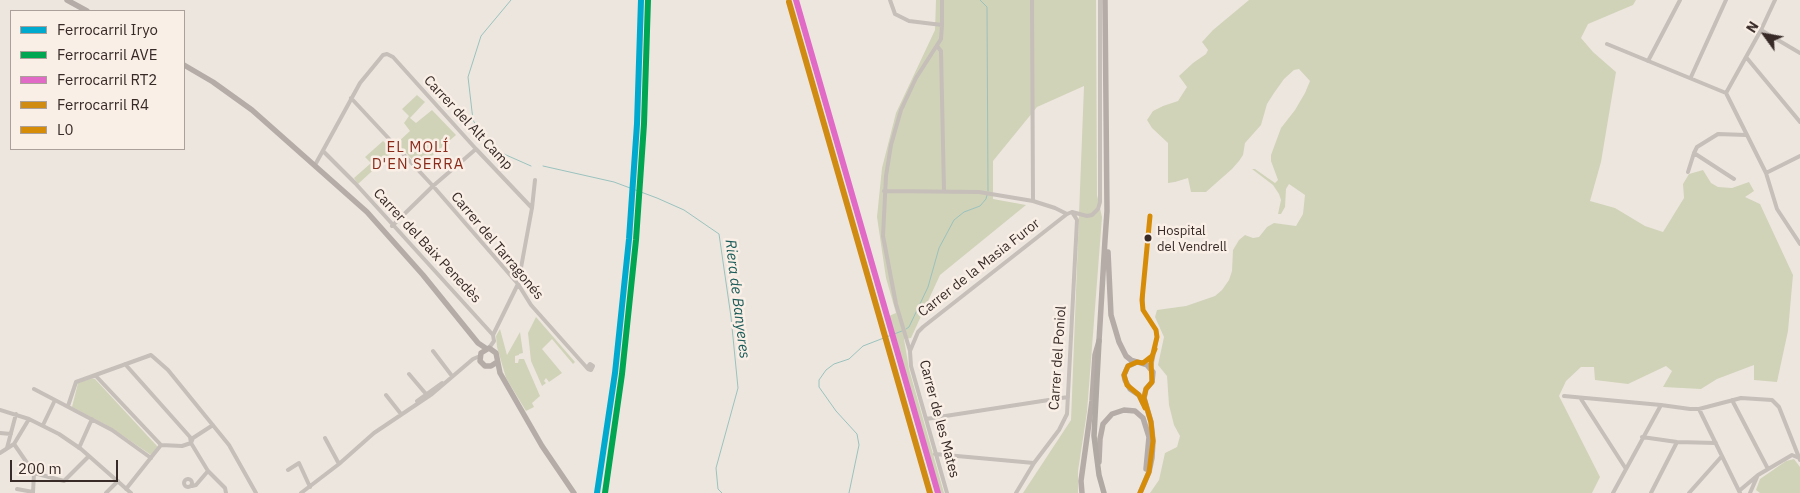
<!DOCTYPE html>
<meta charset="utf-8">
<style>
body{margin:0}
#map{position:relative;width:1800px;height:493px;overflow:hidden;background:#ede6df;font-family:"IBM Plex Sans",sans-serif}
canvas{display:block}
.legend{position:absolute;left:10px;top:10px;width:175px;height:140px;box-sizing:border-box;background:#faefe6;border:1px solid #aca09a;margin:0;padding:6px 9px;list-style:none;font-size:15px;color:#372a27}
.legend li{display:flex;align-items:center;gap:10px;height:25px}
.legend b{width:25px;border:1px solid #aca09a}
.north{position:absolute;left:1740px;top:10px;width:50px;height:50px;-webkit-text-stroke:4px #faefe6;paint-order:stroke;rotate:302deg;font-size:14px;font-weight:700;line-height:20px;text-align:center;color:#372a27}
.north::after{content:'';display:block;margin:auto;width:18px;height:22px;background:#372a27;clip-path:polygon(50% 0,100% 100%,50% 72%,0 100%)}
.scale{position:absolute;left:10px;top:460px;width:108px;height:22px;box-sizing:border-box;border:2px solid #372a27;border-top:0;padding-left:6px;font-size:15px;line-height:18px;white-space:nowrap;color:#372a27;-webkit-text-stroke:4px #faefe6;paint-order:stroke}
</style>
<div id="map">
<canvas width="1800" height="493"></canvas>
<ul class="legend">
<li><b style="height:6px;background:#00a9ce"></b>Ferrocarril Iryo</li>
<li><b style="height:6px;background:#00a651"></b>Ferrocarril AVE</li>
<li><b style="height:6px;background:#e16ac7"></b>Ferrocarril RT2</li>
<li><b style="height:6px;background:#d08b12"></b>Ferrocarril R4</li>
<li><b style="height:6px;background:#d78c08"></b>L0</li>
</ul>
<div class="north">N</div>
<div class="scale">200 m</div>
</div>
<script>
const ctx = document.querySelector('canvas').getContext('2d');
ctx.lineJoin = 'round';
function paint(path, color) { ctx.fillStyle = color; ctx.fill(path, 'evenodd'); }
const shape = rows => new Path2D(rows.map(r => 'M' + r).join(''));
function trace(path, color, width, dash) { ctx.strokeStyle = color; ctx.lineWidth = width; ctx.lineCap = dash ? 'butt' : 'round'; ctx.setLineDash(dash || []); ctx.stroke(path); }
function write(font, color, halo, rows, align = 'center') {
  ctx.font = font + ' "IBM Plex Sans",sans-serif'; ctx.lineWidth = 5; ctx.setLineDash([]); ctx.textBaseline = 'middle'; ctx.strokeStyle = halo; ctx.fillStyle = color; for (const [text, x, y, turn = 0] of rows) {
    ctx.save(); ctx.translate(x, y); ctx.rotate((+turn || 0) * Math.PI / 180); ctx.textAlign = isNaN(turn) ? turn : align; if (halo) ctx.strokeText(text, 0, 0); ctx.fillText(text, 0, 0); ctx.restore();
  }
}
const green = shape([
 [936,0,1096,0,1097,195,1102,217,1087,412,1078,471,1078,493,1023,493,1071,420,1084,86,1037,107,993,161,993,199,1026,205,940,275,911,338,904,339,909,369,944,493,940,493,895,338,889,316,896,313,886,278,877,217,882,168,896,113,935,30],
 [1249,0,1636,0,1633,5,1588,24,1581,38,1593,52,1616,72,1601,162,1590,201,1615,208,1645,226,1663,232,1684,198,1683,184,1689,174,1703,170,1711,183,1718,187,1732,188,1749,182,1754,191,1745,197,1760,204,1793,275,1788,331,1777,382,1754,380,1754,365,1717,379,1701,389,1663,387,1672,371,1666,366,1628,384,1595,380,1594,367,1581,367,1566,381,1559,396,1600,477,1592,493,1150,493,1159,480,1165,453,1177,447,1180,436,1174,425,1169,405,1167,376,1158,365,1164,337,1155,317,1157,310,1186,306,1215,296,1222,290,1229,280,1232,271,1233,250,1239,240,1245,235,1253,238,1259,237,1267,227,1274,223,1296,226,1303,214,1305,195,1289,184,1286,189,1285,207,1281,214,1278,214,1281,200,1279,194,1273,185,1252,169,1255,169,1275,183,1278,180,1271,161,1271,155,1281,128,1295,110,1305,93,1310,81,1299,69,1294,70,1284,79,1274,93,1267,104,1261,125,1245,143,1243,155,1239,161,1232,169,1206,192,1191,192,1188,178,1175,182,1168,183,1168,143,1152,128,1147,120,1153,111,1163,106,1178,101,1187,87,1179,76,1193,63,1206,54,1208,50,1202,42,1213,30],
 [417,95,425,102,410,118,416,123,432,110,456,135,419,167,397,143,410,131,404,123,409,116,402,109],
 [383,141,394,151,358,184,354,178,371,163,365,157],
 [536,317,575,362,573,364,552,339,542,349,562,373,549,382,546,378,544,381,546,383,542,386,531,361,528,333],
 [500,329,507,355,520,332,523,353,519,354,519,355,515,356,515,363,518,363,519,359,524,359,540,396,532,403,534,407,526,411,506,378,497,347,496,336],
 [92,378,95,379,157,446,157,448,151,455,110,427,72,407,78,383],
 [1794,459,1800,467,1800,493,1760,493,1756,490,1760,479,1786,461]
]);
const stream = shape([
 [511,0,481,36,468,77,473,120,488,147,531,166],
 [980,0,987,7,988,191],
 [543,166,614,182,657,198,684,210,719,234,731,317,738,388,716,468,718,489,722,493],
 [906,329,909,327,928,287,939,248,954,220,964,212,980,206,986,199,987,195],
 [849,493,859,445,857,434,836,411,819,387,819,380,826,370,834,364,849,359,863,346,902,331]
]);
const minor = shape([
 [890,0,895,14,909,21,942,25],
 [942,0,942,25,941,39,916,78,901,110,891,145,886,176,883,236,896,304,910,351,911,366,947,493],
 [1032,0,1033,201],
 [1761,30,1800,53],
 [1607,44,1726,93,1766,173,1777,209,1800,244],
 [937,46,941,51,944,191],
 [1746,57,1800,122],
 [1648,61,1680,0],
 [1691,77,1726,0],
 [1726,93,1761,30,1775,0],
 [351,98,433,186,518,284,531,305,588,369,591,370,593,366,590,364,587,368],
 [323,151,355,183,493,335],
 [315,165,360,83,383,55,387,54,393,57,476,149,532,208],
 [1688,172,1694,153],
 [1766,173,1800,156],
 [1734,179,1694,153,1697,147,1718,134,1746,135],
 [884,191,979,192,1033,201,1055,208,1067,214],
 [1072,212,1087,216,1092,215,1098,209,1100,202,1100,0],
 [392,226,433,186,476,149],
 [1143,286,1143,310,1156,330,1157,337,1151,368],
 [489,348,494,341,493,335,518,284,532,208,535,180],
 [433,351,452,376],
 [910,351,918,332,923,327,1067,214,1072,212],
 [125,364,190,437,191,443,208,471,225,488,226,493],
 [409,374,426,394],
 [95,375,161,445],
 [34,389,112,430,151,458],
 [386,395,401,414],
 [1564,396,1661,405,1690,409,1699,409,1741,398,1772,400,1779,407,1800,460],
 [1581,399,1626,469],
 [1732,400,1768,469],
 [417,401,442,383],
 [68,406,76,382,151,355,168,370,229,445,256,493],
 [1699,409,1740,493],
 [0,410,29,419,59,434,81,449,131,493],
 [926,419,1068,397],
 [43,425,55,400],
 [0,433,11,434],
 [1642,437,1677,442,1716,443],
 [325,438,339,464],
 [14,444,34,473,33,493],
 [7,448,16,414],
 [79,448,92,419],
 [0,453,14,444,29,419],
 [935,454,1034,463],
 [288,470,299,463,310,487],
 [34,473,64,481,89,456],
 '184 483a4 4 0 1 1 8 0a4 4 0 1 1-8 0Z',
 [192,486,196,485,208,471],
 [17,489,33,492],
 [126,489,161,445,182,446,191,443,193,438,213,425],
 [1739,491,1758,475,1792,455,1799,458],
 [106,493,118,481],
 [301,493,339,464,374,433,432,394,473,359,480,356],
 [1016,493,1034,463,1059,430,1067,414,1077,220,1072,212],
 [1613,493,1661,405],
 [1651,493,1677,442],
 [1689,493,1722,456],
 [1750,493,1757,477]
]);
const primary = shape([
 [67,0,87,11],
 [184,65,213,82,252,110,367,212,423,275,478,343,487,349],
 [1108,252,1111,315,1119,342,1126,356,1131,360,1147,365,1153,372,1152,382,1146,389,1144,398,1151,422,1153,441,1152,458,1149,472,1140,493],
 [497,362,491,366,485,366,480,361,481,353,489,348,496,353,500,373,542,446,574,493],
 [1137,362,1128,366,1124,375,1125,380,1130,389,1139,395,1143,403],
 [1099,462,1100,439,1103,424,1112,414,1124,410,1135,411,1143,418,1149,437,1146,469],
 [1082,493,1081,481,1092,401,1095,355,1099,341,1105,240,1107,211,1105,0]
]);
const trunk = shape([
 [1099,341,1094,436,1099,475,1104,493]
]);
const bus1 = shape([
 [1145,408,1139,395,1127,385,1124,375,1128,366,1137,362,1143,363,1152,356,1155,349],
 [1140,493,1149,472,1153,441,1151,422,1144,398,1146,389,1152,382,1151,362,1157,337,1156,330,1143,310,1142,300,1150,216]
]);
const rail1 = shape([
 [597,493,615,373,629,239,637,124,641,0]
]);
const rail2 = shape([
 [605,493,622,374,636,240,644,124,648,0]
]);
const rail3 = shape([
 [796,0,938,493]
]);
const rail4 = shape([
 [789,2,930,493]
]);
const markers = [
 [1148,238,4.5,"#372a27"]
];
const busNames = [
 ["Hospital",1157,231],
 ["del Vendrell",1157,247]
];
const streetNames = [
 ["Carrer del Alt Camp",468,123,47],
 ["Carrer del Baix Penedès",427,246,47],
 ["Carrer del Tarragonés",497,246,50],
 ["Carrer de la Masia Furor",979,268,-38],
 ["Carrer del Poniol",1058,358,-86],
 ["Carrer de les Mates",939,419,75]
];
const neighbourhoodNames = [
 ["EL MOLÍ",418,148],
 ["D'EN SERRA",418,165]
];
const waterNames = [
 ["Riera de Banyeres",737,299,83]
];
paint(green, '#d0d3b8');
trace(stream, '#9ac2bd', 1);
trace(minor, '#c6beb9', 4);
trace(primary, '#b5aca8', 5.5);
trace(trunk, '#b0a8a3', 5.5);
trace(bus1, '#d78c08', 5);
trace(rail1, '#00a9ce', 6);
trace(rail2, '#00a651', 6);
trace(rail3, '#e16ac7', 6);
trace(rail4, '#d08b12', 6);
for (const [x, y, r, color] of markers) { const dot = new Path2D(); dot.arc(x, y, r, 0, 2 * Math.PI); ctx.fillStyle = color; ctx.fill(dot); trace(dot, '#faefe6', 2); }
write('13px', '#372a27', '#faefe6', busNames, 'left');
write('14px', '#372a27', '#faefe6', streetNames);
ctx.letterSpacing = '1px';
write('15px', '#8a2c1b', '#faefe6', neighbourhoodNames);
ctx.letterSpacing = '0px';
write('italic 15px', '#1a5b59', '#faefe6', waterNames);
</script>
